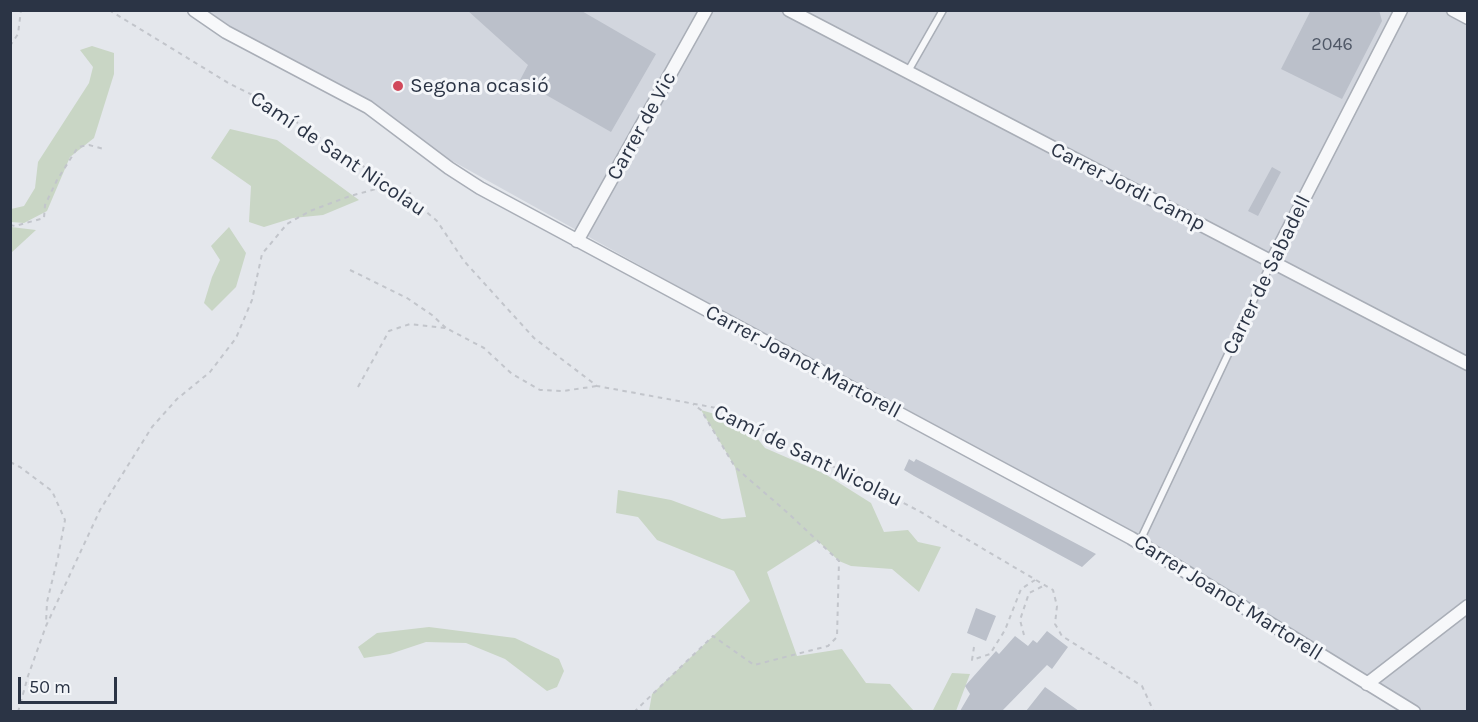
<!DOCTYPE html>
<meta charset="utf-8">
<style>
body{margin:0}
#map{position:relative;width:1478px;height:722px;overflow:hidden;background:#e4e7ec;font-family:Karla,sans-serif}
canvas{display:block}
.frame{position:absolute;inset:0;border:12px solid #2b3445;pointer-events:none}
.scale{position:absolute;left:18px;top:677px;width:99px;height:27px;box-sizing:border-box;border:3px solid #2b3445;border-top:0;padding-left:8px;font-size:18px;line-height:21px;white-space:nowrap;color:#2b3445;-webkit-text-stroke:4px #f4f6f9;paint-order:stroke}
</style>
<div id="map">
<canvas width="1478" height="722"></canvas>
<div class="frame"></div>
<div class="scale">50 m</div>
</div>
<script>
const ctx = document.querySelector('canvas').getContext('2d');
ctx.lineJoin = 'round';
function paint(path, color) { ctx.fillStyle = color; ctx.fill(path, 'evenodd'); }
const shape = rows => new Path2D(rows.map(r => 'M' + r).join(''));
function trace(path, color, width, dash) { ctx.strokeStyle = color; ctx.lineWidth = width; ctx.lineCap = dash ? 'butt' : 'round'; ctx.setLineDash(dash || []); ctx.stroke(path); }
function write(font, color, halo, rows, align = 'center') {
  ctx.font = font + ' Karla,sans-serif'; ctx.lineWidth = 6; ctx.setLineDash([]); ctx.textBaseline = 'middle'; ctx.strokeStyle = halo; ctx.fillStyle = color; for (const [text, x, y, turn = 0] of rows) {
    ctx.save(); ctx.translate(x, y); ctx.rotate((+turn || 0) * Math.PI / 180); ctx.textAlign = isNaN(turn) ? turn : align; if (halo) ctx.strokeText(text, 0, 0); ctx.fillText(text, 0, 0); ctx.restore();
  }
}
const built = shape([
 [194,11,1467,11,1467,711,1414,711,1139,543,438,153]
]);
const green = shape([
 [92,46,114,53,114,74,94,138,70,157,47,211,24,223,11,222,11,209,24,206,35,188,38,162,89,83,93,67,80,50],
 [230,129,277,140,359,200,323,215,293,218,264,227,249,222,251,186,211,158],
 [11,227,36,230,11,253],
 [229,227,246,253,236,287,212,311,204,303,212,277,220,260,211,246],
 [701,410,745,423,765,448,825,474,871,503,884,532,908,530,918,542,941,547,919,592,892,569,851,566,839,561,817,540,767,572,797,656,842,649,866,683,890,684,914,711,649,711,652,694,750,601,734,571,657,540,638,517,616,513,618,490,671,500,722,519,746,517,735,467],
 [429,627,515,638,559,659,564,671,557,687,547,691,505,659,466,643,426,642,390,654,364,658,358,647,377,633],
 [952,673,970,674,956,711,932,712]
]);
const building = shape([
 [467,10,580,10,656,54,611,132,520,80,528,65],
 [1311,10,1379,10,1382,21,1342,99,1281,69],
 [1272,167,1281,172,1258,216,1248,211],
 [909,459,914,462,916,459,922,462,1096,554,1082,567,914,476,904,470],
 [976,608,996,616,986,641,967,633],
 [1047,631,1068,647,1052,669,1047,665,1002,711,960,711,970,694,965,686,996,651,999,654,1015,636,1028,646,1033,640,1037,643],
 [1045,687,1079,711,1026,711]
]);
const path = shape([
 [109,10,230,84,263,100,408,196,437,221,464,261,534,338,597,386,722,409,919,511,1053,590,1057,606,1055,624,1062,636,1142,686,1154,712],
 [10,46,18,34,21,10],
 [408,196,413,189],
 [10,225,15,226,44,218,45,205,57,180,78,147,89,145,104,149],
 [350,270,407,298,432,315,446,328],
 [358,387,389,331,410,324,446,328,484,348,512,374,540,390,563,391,597,386],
 [10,462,20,467,52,491,65,520,58,557,47,602,46,623],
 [1024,635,1020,620,1029,593,1045,585],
 [974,647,972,660,990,654,1005,630,1021,589,1035,580],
 [18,712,28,676,46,626,100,510,152,427,177,399,210,372,236,338,252,300,262,254,287,224,310,211,350,196,391,185],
 [634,712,713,636,754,665,828,646,837,637,839,561,789,514,735,467,701,410,693,404]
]);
const service = shape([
 [907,73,943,10],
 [1139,543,1272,261]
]);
const minor = shape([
 [194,10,226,32,368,107,449,168,480,188,1131,538,1414,712],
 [789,10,1468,364],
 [1453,10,1468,18],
 [577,241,706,10],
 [1272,261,1401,10],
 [1367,684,1468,606]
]);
const markers = [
 [398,86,6,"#d1495b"]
];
const numberNames = [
 ["2046",1332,45]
];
const poiNames = [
 ["Segona ocasió",410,86]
];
const streetNames = [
 ["Carrer de Vic",642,126,-61],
 ["Camí de Sant Nicolau",338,154,34],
 ["Carrer Jordi Camp",1128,187,27],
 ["Carrer de Sabadell",1267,275,-64],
 ["Carrer Joanot Martorell",803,362,28],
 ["Camí de Sant Nicolau",808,456,26],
 ["Carrer Joanot Martorell",1228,598,32]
];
paint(built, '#d2d6de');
paint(green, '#c9d6c5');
paint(building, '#bbc0ca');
trace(service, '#a9aeb7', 9);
trace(minor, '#a9aeb7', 15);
trace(path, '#c2c5cb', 2, [4.5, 4.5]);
trace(service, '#f7f8fa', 6);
trace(minor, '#f7f8fa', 12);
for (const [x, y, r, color] of markers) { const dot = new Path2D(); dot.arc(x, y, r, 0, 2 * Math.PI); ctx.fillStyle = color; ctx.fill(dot); trace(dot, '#f4f6f9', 2); }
write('18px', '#4f5766', null, numberNames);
write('21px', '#2b3445', '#f4f6f9', poiNames, 'left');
write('21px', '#2b3445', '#f4f6f9', streetNames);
</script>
